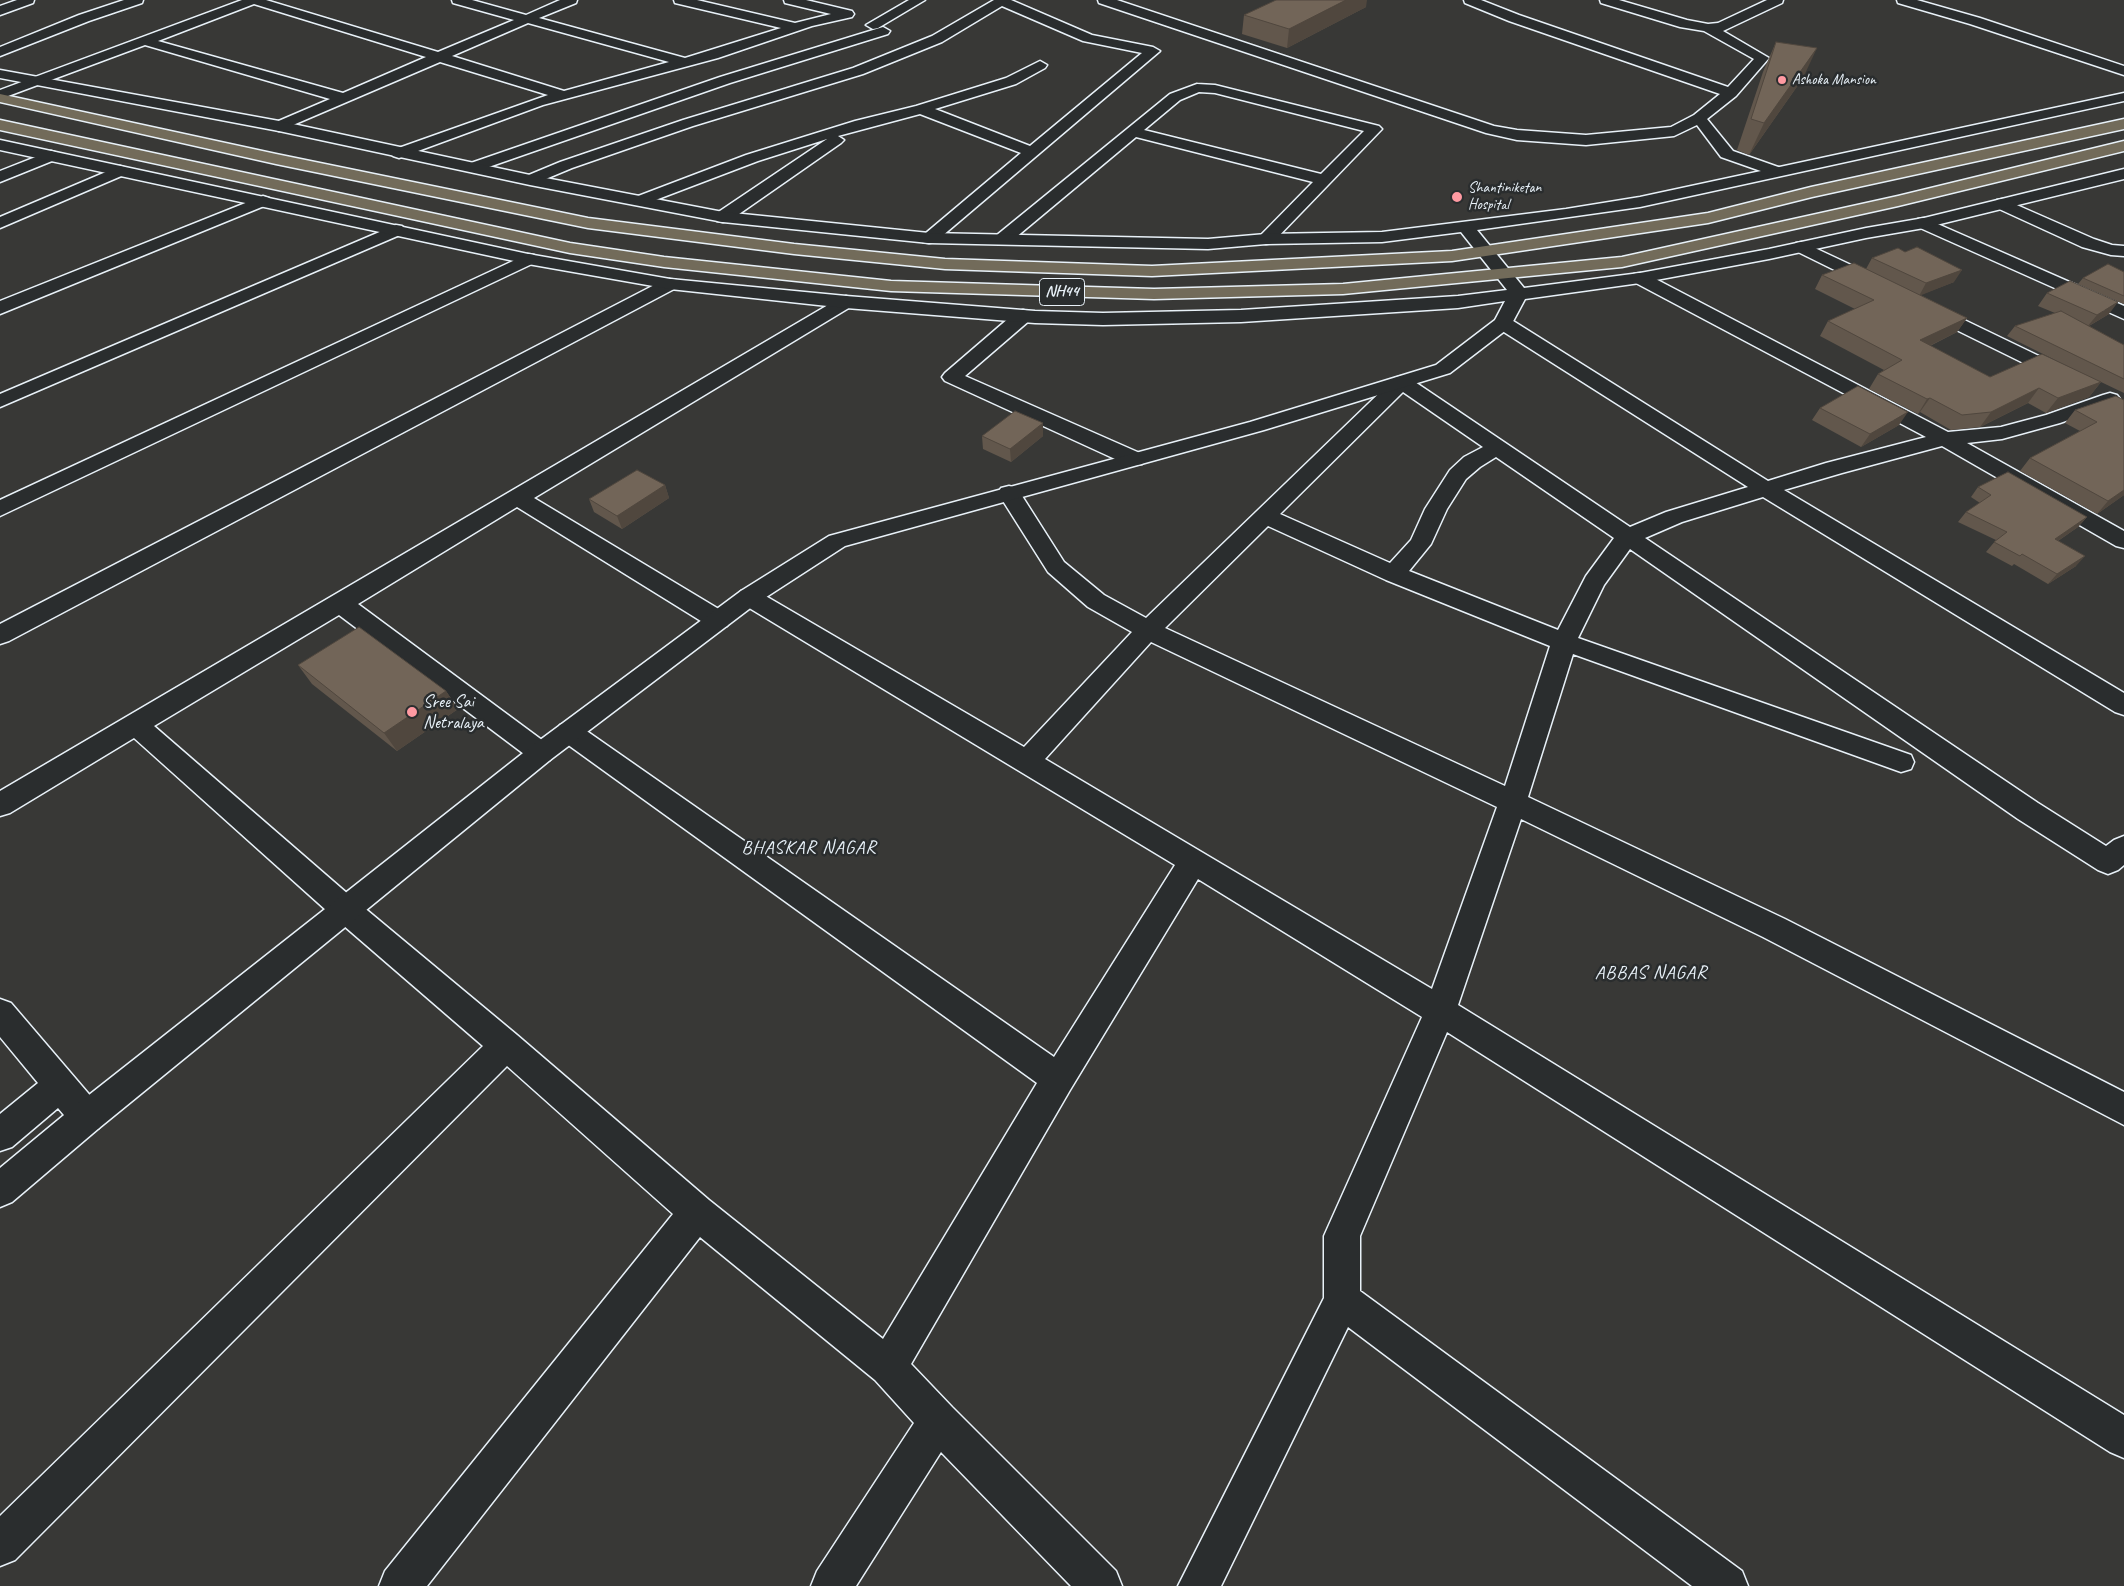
<!DOCTYPE html>
<style>
body{margin:0}
canvas{display:block;background:#383836}
</style>
<canvas width="2124" height="1586"></canvas>
<script>
const ctx = document.querySelector('canvas').getContext('2d');
ctx.lineJoin = 'round';
const shape = rows => new Path2D(rows.map(r => 'M' + r).join(''));
function trace(path, color, width, dash) { ctx.strokeStyle = color; ctx.lineWidth = width; ctx.lineCap = dash ? 'butt' : 'round'; ctx.setLineDash(dash || []); ctx.stroke(path); }
function paint(path, color) { ctx.fillStyle = color; ctx.fill(path, 'evenodd'); }
function write(font, color, halo, rows, align = 'center') {
  ctx.font = font + ' Caveat,sans-serif'; ctx.lineWidth = 5; ctx.setLineDash([]); ctx.textBaseline = 'middle'; ctx.strokeStyle = halo; ctx.fillStyle = color; for (const [text, x, y, turn = 0] of rows) {
    ctx.save(); ctx.translate(x, y); ctx.rotate((+turn || 0) * Math.PI / 180); ctx.textAlign = isNaN(turn) ? turn : align; if (halo) ctx.strokeText(text, 0, 0); ctx.fillText(text, 0, 0); ctx.restore();
  }
}
const street = shape([
 [17,0,34,0,33,3,0,15,0,6,17,0],
 [124,0,143,0,142,3,89,21,0,56,0,47,79,15,124,0],
 [242,0,266,0,438,52,514,20,453,3,452,0,472,0,526,15,560,0,577,0,576,3,539,18,685,58,781,28,675,3,674,0,697,0,795,23,831,14,785,3,784,0,806,0,852,11,854,14,852,17,812,26,718,58,543,105,399,158,393,156,391,153,393,150,548,95,440,62,279,131,274,129,271,126,274,123,330,99,145,45,0,99,0,90,242,0],
 [254,4,426,57,343,93,158,41,254,4],
 [528,23,669,62,564,91,452,56,528,23],
 [909,0,925,0,878,28,873,29,866,25,909,0],
 [994,0,1011,0,1092,35,1153,47,1160,51,935,242,929,243,923,242,920,238,1021,153,920,114,838,136,844,140,841,143,729,221,723,222,717,221,715,217,717,213,827,139,758,161,645,204,633,204,631,201,633,198,746,155,855,121,916,106,1006,78,1040,61,1047,65,1045,68,1016,84,935,109,1030,146,1142,53,1083,41,1002,6,942,42,863,74,693,126,572,168,536,183,524,183,522,180,524,177,560,162,683,120,853,68,932,36,994,0],
 [1098,0,1117,0,1494,126,1517,130,1586,135,1671,127,1694,115,1720,94,1509,21,1465,3,1464,0,1481,0,1519,15,1728,87,1754,59,1704,31,1680,27,1601,3,1600,0,1619,0,1687,20,1708,24,1718,23,1767,0,1783,0,1782,3,1723,31,1769,58,1736,96,1707,119,1733,151,1781,168,1783,171,1781,174,1775,176,1721,157,1697,125,1674,136,1586,145,1517,140,1486,133,1099,3,1098,0],
 [1897,0,1917,0,1980,18,2124,66,2124,75,1970,24,1898,3,1897,0],
 [883,27,890,31,888,34,730,83,480,170,468,170,466,167,468,164,720,77,883,27],
 [1197,84,1215,85,1379,126,1382,129,1272,243,1266,244,1260,243,1257,239,1313,182,1136,137,1009,243,1003,244,997,243,994,239,997,235,1170,94,1197,84],
 [1199,92,1215,93,1364,131,1321,174,1144,130,1180,100,1199,92],
 [51,151,57,153,59,156,57,159,0,182,0,171,51,151],
 [120,166,126,168,128,171,126,174,0,228,0,217,120,166],
 [263,196,269,198,271,201,269,204,0,314,0,301,263,196],
 [2003,199,2094,239,2112,245,2124,246,2124,256,2111,255,2082,247,1997,208,1995,204,1997,200,2003,199],
 [1924,218,2124,306,2124,319,1918,227,1916,223,1918,219,1924,218],
 [396,225,402,226,405,230,402,234,0,407,0,394,396,225],
 [1802,242,1883,280,1886,284,1883,288,1877,289,1871,288,1796,251,1793,247,1796,243,1802,242],
 [528,254,534,255,537,259,534,263,0,516,0,500,528,254],
 [1640,273,1646,274,1948,432,2001,427,2046,415,2103,395,2110,393,2117,395,2120,399,2117,403,2060,423,2002,439,1967,443,2124,531,2124,548,2116,546,1942,446,1842,473,1784,490,2124,693,2124,715,2115,712,1763,497,1682,522,1645,538,2038,803,2106,846,2114,840,2124,836,2124,865,2118,870,2108,874,2098,870,2018,819,1630,549,1604,585,1578,638,1911,755,1914,762,1911,769,1901,772,1573,654,1528,797,1785,919,2124,1092,2124,1125,1763,937,1521,819,1458,1005,2124,1415,2124,1458,2110,1452,1447,1032,1360,1236,1360,1291,1742,1571,1748,1586,1692,1586,1348,1327,1221,1586,1178,1586,1324,1298,1324,1236,1422,1017,1198,879,1070,1090,911,1364,952,1407,1116,1571,1122,1586,1071,1586,941,1452,856,1586,811,1586,817,1571,914,1423,875,1380,700,1237,427,1586,379,1586,385,1571,673,1214,507,1066,15,1560,0,1566,0,1516,483,1046,336,919,134,738,10,813,0,816,0,791,840,298,846,296,852,298,855,302,852,306,534,498,727,614,730,620,727,626,718,628,709,626,517,507,358,604,550,746,554,753,550,760,541,763,532,760,339,615,154,726,356,901,517,1035,709,1200,883,1339,1037,1083,560,739,556,732,560,725,569,722,578,725,1054,1057,1175,865,741,603,737,597,741,591,749,589,757,591,1024,747,1132,632,1088,607,1048,572,998,493,1001,488,1009,486,1017,488,1064,562,1104,595,1146,618,1395,378,1402,376,1409,378,1630,527,1666,512,1748,487,1496,327,1494,323,1496,319,1503,317,1510,319,1768,481,1826,463,1926,437,1634,282,1631,278,1634,274,1640,273],
 [1403,392,1483,447,1464,457,1450,470,1425,509,1411,540,1390,563,1280,514,1403,392],
 [1496,457,1614,538,1586,576,1558,630,1409,571,1431,544,1447,509,1466,479,1480,467,1496,457],
 [1268,526,1386,580,1550,646,1505,786,1165,628,1268,526],
 [1151,642,1497,807,1432,989,1045,759,1151,642],
 [670,279,676,280,679,284,676,288,9,641,0,644,0,624,664,280,670,279],
 [1929,303,2070,371,2073,375,2070,379,2063,381,2056,379,1922,313,1920,309,1922,305,1929,303],
 [1023,310,1030,312,1032,316,1030,320,965,376,1142,454,1145,459,1142,464,1134,465,1126,464,945,381,942,377,945,373,1016,312,1023,310],
 [0,999,11,1003,99,1106,104,1117,99,1128,87,1133,75,1128,58,1108,12,1147,0,1151,0,1114,38,1083,0,1037,0,999]
]);
const secondary = shape([
 [0,70,279,121,530,175,723,212,929,233,1208,239,1266,234,1382,232,1566,209,1640,197,2124,93,2124,101,1640,207,1477,230,1524,288,1640,273,1769,249,1866,228,1924,218,2124,169,2124,179,1924,228,1866,238,1769,259,1640,283,1525,299,1510,327,1450,373,1264,430,845,546,757,603,550,760,99,1128,12,1202,0,1207,0,1168,75,1106,532,746,741,591,829,536,1250,422,1436,365,1495,320,1505,301,1458,308,1241,322,1103,325,1035,323,846,308,670,289,528,264,0,150,0,140,528,254,670,279,846,296,1035,311,1103,313,1241,310,1458,296,1507,290,1461,232,1382,242,1266,244,1208,249,929,243,723,222,530,185,279,131,0,78,0,70]
]);
const highway = shape([
 [0,94,276,154,588,218,794,244,945,259,1152,266,1452,251,1708,213,1811,187,2124,119,2124,129,1812,197,1708,223,1452,261,1152,276,945,269,794,254,588,228,276,164,0,102,0,94],
 [0,120,570,243,664,257,891,281,1154,289,1343,284,1622,257,1898,196,2124,141,2124,151,1898,206,1622,267,1343,294,1154,299,891,291,664,267,570,253,0,130,0,120]
]);
const wall = shape([
 [1366,7,1287,48,1242,34,1244,15],
 [1776,42,1803,78,1749,155,1737,150,1763,72],
 [1872,258,1954,282,1920,295,1967,318,1957,332,1930,346,1990,377,2073,369,2007,336,2015,326,2055,313,2038,306,2047,293,2109,314,2089,326,2124,345,2124,393,2101,382,2089,397,2046,413,2028,403,1980,427,1951,430,1920,412,1918,414,1869,389,1878,374,1884,370,1820,336,1828,321,1855,309,1815,289,1822,275,1866,269],
 [2124,272,2124,304,2078,284,2083,278],
 [2116,396,2124,495,2097,514,2020,471,2030,458,2080,431,2065,423,2075,410],
 [1820,408,1899,425,1861,447,1812,420],
 [1043,423,1043,436,1011,462,983,449,982,436],
 [665,485,669,498,622,529,594,512,589,499],
 [1978,487,2087,517,2078,527,2058,541,2076,566,2048,584,2014,564,2012,566,1986,552,1996,540,1958,522,1966,512,1980,503,1971,497],
 [298,665,446,691,458,709,397,751,312,684]
]);
const shadedWall = shape([
 [1346,0,1367,0,1366,7,1287,48,1289,29],
 [1817,48,1803,78,1749,155,1764,123],
 [1962,270,1954,282,1919,296,1926,283],
 [2118,302,2109,314,2087,327,2097,315],
 [1967,318,1957,332,1911,355,1920,340],
 [2101,382,2089,397,2046,413,2058,398],
 [2039,388,2028,403,1980,427,1991,412],
 [1930,398,1920,412,1918,414,1927,399],
 [1908,412,1899,425,1861,447,1870,434],
 [1043,423,1043,436,1011,462,1010,449],
 [665,485,669,498,622,529,617,516],
 [2124,490,2124,495,2097,514,2108,501],
 [2087,517,2078,527,2046,549,2055,539],
 [2085,556,2076,566,2048,584,2057,574],
 [446,691,458,709,397,751,384,733]
]);
const building = shape([
 [1276,0,1346,0,1289,29,1244,15,1276,0],
 [1776,42,1817,48,1764,123,1751,119,1776,42],
 [1917,247,1962,270,1926,283,1872,258,1898,248,1905,252,1917,247],
 [1854,263,1967,318,1920,340,1990,377,2042,354,2101,382,2058,398,2039,388,1991,412,1962,415,1930,398,1927,399,1878,374,1902,360,1828,321,1874,300,1822,275,1854,263],
 [2108,264,2124,272,2124,296,2083,278,2108,264],
 [2070,281,2118,302,2097,315,2047,293,2070,281],
 [2061,311,2124,345,2124,379,2015,326,2061,311],
 [1858,386,1908,412,1870,434,1820,408,1858,386],
 [2116,396,2124,400,2124,490,2108,501,2030,458,2097,422,2075,410,2116,396],
 [1015,411,1043,423,1010,449,982,436,1015,411],
 [637,470,665,485,617,516,589,499,637,470],
 [2008,472,2087,517,2055,539,2085,556,2057,574,2022,554,2020,556,1994,542,2007,532,1966,512,1991,495,1978,487,2008,472],
 [359,627,446,691,384,733,298,665,359,627]
]);
const markers = [
 [1782,80,5,"#ff9aa2"],
 [1457,197,6,"#ff9aa2"],
 [412,712,6,"#ff9aa2"]
];
const farPoinames = [
 ["Ashoka Mansion",1792,80],
 ["Shantiniketan",1468,188],
 ["Hospital",1468,205]
];
const shields = [
 [1062,292,45]
];
const shieldNames = [
 ["NH44",1062,292]
];
const poiNames = [
 ["Sree Sai",423,702],
 ["Netralaya",423,723]
];
const neighbourhoodNames = [
 ["BHASKAR NAGAR",809,848],
 ["ABBAS NAGAR",1651,973]
];
trace(street, '#e8f1f8', 3);
trace(secondary, '#e8f1f8', 3);
trace(highway, '#e8f1f8', 3);
paint(street, '#2a2d2e');
paint(secondary, '#2a2d2e');
paint(highway, '#726b5a');
paint(wall, '#62574c');
paint(shadedWall, '#50473e');
paint(building, '#726558');
trace(building, '#50473e', 1);
for (const [x, y, r, color] of markers) { const dot = new Path2D(); dot.arc(x, y, r, 0, 2 * Math.PI); ctx.fillStyle = color; ctx.fill(dot); trace(dot, '#2a2d2e', 2); }
write('15px', '#e8f1f8', '#2a2d2e', farPoinames, 'left');
for (const [x, y, w] of shields) { const box = new Path2D(); box.roundRect(x - w / 2, y - 13.5, w, 27, 4); ctx.fillStyle = '#2a2d2e'; ctx.fill(box); trace(box, '#e8f1f8', 1); }
write('bold 16px', '#e8f1f8', null, shieldNames);
write('18px', '#e8f1f8', '#2a2d2e', poiNames, 'left');
ctx.letterSpacing = '1px';
write('19px', '#e8f1f8', '#2a2d2e', neighbourhoodNames);
ctx.letterSpacing = '0px';
</script>
